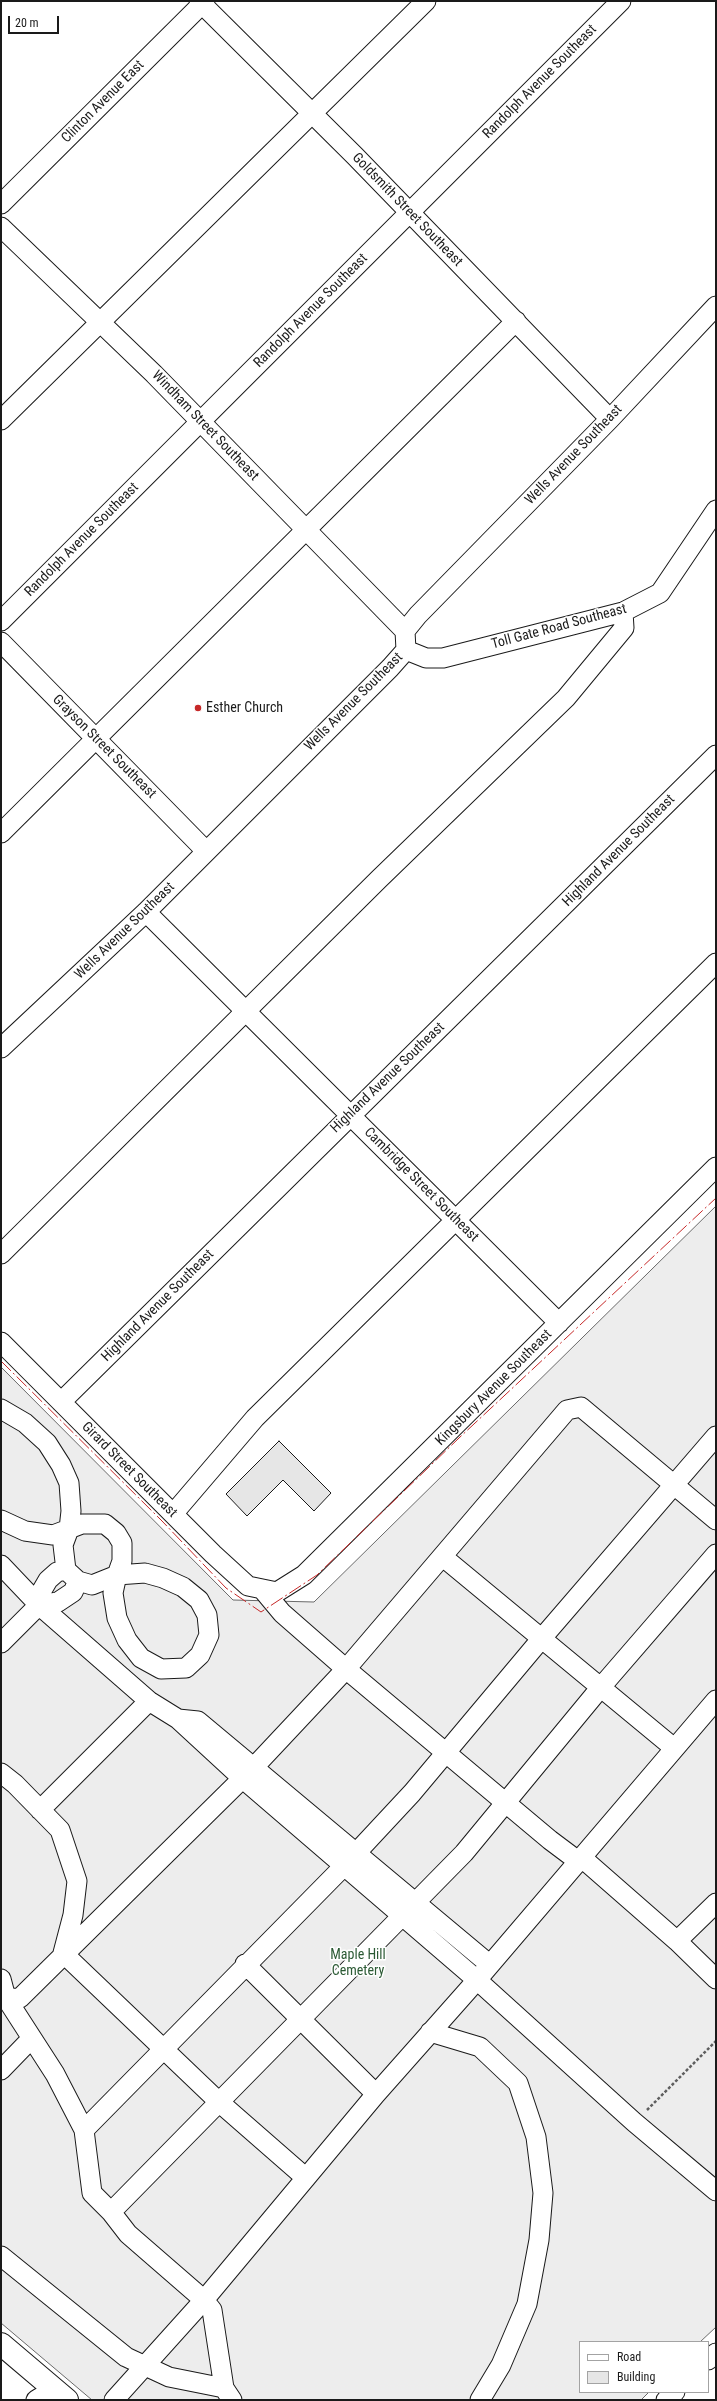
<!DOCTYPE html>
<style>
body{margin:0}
#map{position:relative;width:717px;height:2401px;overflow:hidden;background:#fff;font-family:"Roboto Condensed",sans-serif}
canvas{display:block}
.frame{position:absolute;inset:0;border:2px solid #1a1a1a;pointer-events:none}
.legend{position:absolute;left:579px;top:2341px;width:130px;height:52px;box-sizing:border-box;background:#fff;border:1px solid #a3a3a3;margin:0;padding:5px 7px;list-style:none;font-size:12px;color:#1a1a1a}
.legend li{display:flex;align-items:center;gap:8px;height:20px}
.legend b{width:20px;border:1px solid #a3a3a3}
.scale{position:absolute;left:8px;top:16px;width:51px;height:18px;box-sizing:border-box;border:2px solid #1a1a1a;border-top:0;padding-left:5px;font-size:12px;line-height:14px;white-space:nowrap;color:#1a1a1a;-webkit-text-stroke:3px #fff;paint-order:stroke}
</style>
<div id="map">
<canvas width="717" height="2401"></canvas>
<div class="frame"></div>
<ul class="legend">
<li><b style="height:5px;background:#fff"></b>Road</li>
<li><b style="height:11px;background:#e6e6e6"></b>Building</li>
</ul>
<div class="scale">20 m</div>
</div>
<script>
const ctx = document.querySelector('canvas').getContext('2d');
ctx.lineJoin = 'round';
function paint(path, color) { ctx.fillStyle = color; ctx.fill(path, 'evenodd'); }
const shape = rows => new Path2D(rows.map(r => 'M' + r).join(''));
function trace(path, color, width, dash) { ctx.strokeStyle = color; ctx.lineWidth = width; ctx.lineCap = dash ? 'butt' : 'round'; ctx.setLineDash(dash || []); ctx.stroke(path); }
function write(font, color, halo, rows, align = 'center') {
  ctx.font = font + ' "Roboto Condensed",sans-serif'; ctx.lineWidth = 3; ctx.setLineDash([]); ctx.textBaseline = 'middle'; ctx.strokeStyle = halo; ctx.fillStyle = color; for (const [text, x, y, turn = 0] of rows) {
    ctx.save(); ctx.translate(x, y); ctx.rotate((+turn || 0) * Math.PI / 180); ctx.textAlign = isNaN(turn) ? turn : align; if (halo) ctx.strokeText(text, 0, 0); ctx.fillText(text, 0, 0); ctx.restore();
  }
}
const built = shape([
 [716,1206,716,2327,700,2342,580,2342,580,2392,649,2392,641,2400,92,2400,1,2323,1,1367,233,1600,314,1602,716,1206]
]);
const building = shape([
 [279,1441,331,1493,314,1511,283,1480,247,1516,226,1494,279,1441]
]);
const path = shape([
 [647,2110,716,2041]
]);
const minor = shape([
 [199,1,355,156,610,419],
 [1,204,205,1],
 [1,227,154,374,405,631],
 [1,420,426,1],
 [1,621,621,1],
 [1,642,206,851],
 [406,650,426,658,443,658,623,612,660,593,716,510],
 [1,833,516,321],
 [146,912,559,1323],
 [1,1048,146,912,390,668,406,650,405,631,418,615,610,419,716,306],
 [1,1254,379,879,566,698,624,628,623,612],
 [1,1342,213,1554,248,1586,277,1592,304,1575,716,1167],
 [61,1402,716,755],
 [1,1409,25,1423,47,1443,61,1465,69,1483,71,1511,69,1529,53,1535,25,1531,1,1520],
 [173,1514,255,1418,716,963],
 [443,1557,674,1748],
 [1,1565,39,1605,149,1701,178,1719,198,1721,489,1964],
 [66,1570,63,1545,69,1529,82,1524,105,1524,116,1533,122,1543,122,1561,117,1575,92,1585,78,1581],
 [145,1573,163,1578,183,1587,199,1600,207,1615,209,1635,200,1655,186,1668,161,1669,141,1658,127,1640,117,1618,113,1593,117,1575,145,1573],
 [262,1589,282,1613,346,1669,550,1840,578,1861],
 [1,1643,39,1605,41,1592,48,1580,57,1572,66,1570,78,1581,73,1592,58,1602,39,1605],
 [178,1719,242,1778,477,1980,634,2122,716,2191],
 [1,1773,15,1784,60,1830,77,1881,73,1915,63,1953,219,2102,306,2178],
 [40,1810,149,1701],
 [581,1857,677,1941],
 [716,1903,677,1941,716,1979],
 [245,1964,376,2094],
 [1,1979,6,1998,55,2074,84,2130,92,2193,111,2212,128,2234,204,2300,212,2310,224,2388,232,2400],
 [1,1999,20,1998,255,1766,346,1669,567,1410,581,1407,716,1520],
 [430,2032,480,2047,518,2083,536,2137,543,2193,539,2240,527,2304,501,2365,480,2400],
 [1,2070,32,2038],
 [84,2130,344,1866,412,1793,542,1638,716,1436],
 [111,2212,464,1853,601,1687,716,1554],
 [1,2256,126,2357,169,2377,224,2388],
 [708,2360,716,2353],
 [36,2400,54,2389],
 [114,2400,204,2300,376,2094,477,1980,716,1700],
 [666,2400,675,2392]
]);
const major = shape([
 [1,2344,67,2400]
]);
const power = shape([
 [1,1361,162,1521,226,1588,261,1612,317,1575,459,1438,716,1198]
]);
const markers = [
 [198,708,4,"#c62828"]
];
const streetNames = [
 ["Randolph Avenue Southeast",540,82,-45],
 ["Clinton Avenue East",103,102,-45],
 ["Goldsmith Street Southeast",407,210,46],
 ["Randolph Avenue Southeast",311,311,-45],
 ["Windham Street Southeast",205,426,46],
 ["Wells Avenue Southeast",574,455,-46],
 ["Randolph Avenue Southeast",82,540,-45],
 ["Toll Gate Road Southeast",559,627,-15],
 ["Wells Avenue Southeast",354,702,-45],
 ["Grayson Street Southeast",104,747,45],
 ["Highland Avenue Southeast",619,851,-45],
 ["Wells Avenue Southeast",125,931,-44],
 ["Highland Avenue Southeast",388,1078,-44],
 ["Cambridge Street Southeast",421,1185,45],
 ["Highland Avenue Southeast",158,1306,-45],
 ["Kingsbury Avenue Southeast",494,1388,-45],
 ["Girard Street Southeast",129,1470,45]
];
const poiNames = [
 ["Esther Church",206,708]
];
const parkNames = [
 ["Maple Hill",358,1955],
 ["Cemetery",358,1971]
];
paint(built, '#ededed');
trace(built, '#6a6a6a', 1);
paint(building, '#e6e6e6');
trace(building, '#1a1a1a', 1);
trace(minor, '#1a1a1a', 21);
trace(major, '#1a1a1a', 24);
trace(path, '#5f5f5f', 2.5, [3, 2]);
trace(minor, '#fff', 19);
trace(major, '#fff', 22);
trace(power, '#c62828', 1, [14, 3, 2, 3]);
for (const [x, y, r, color] of markers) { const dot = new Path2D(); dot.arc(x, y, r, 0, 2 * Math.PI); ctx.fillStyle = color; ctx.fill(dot); trace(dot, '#fff', 1.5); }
write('14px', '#1a1a1a', '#fff', streetNames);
write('14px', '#1a1a1a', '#fff', poiNames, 'left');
write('14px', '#2b5a34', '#fff', parkNames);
</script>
